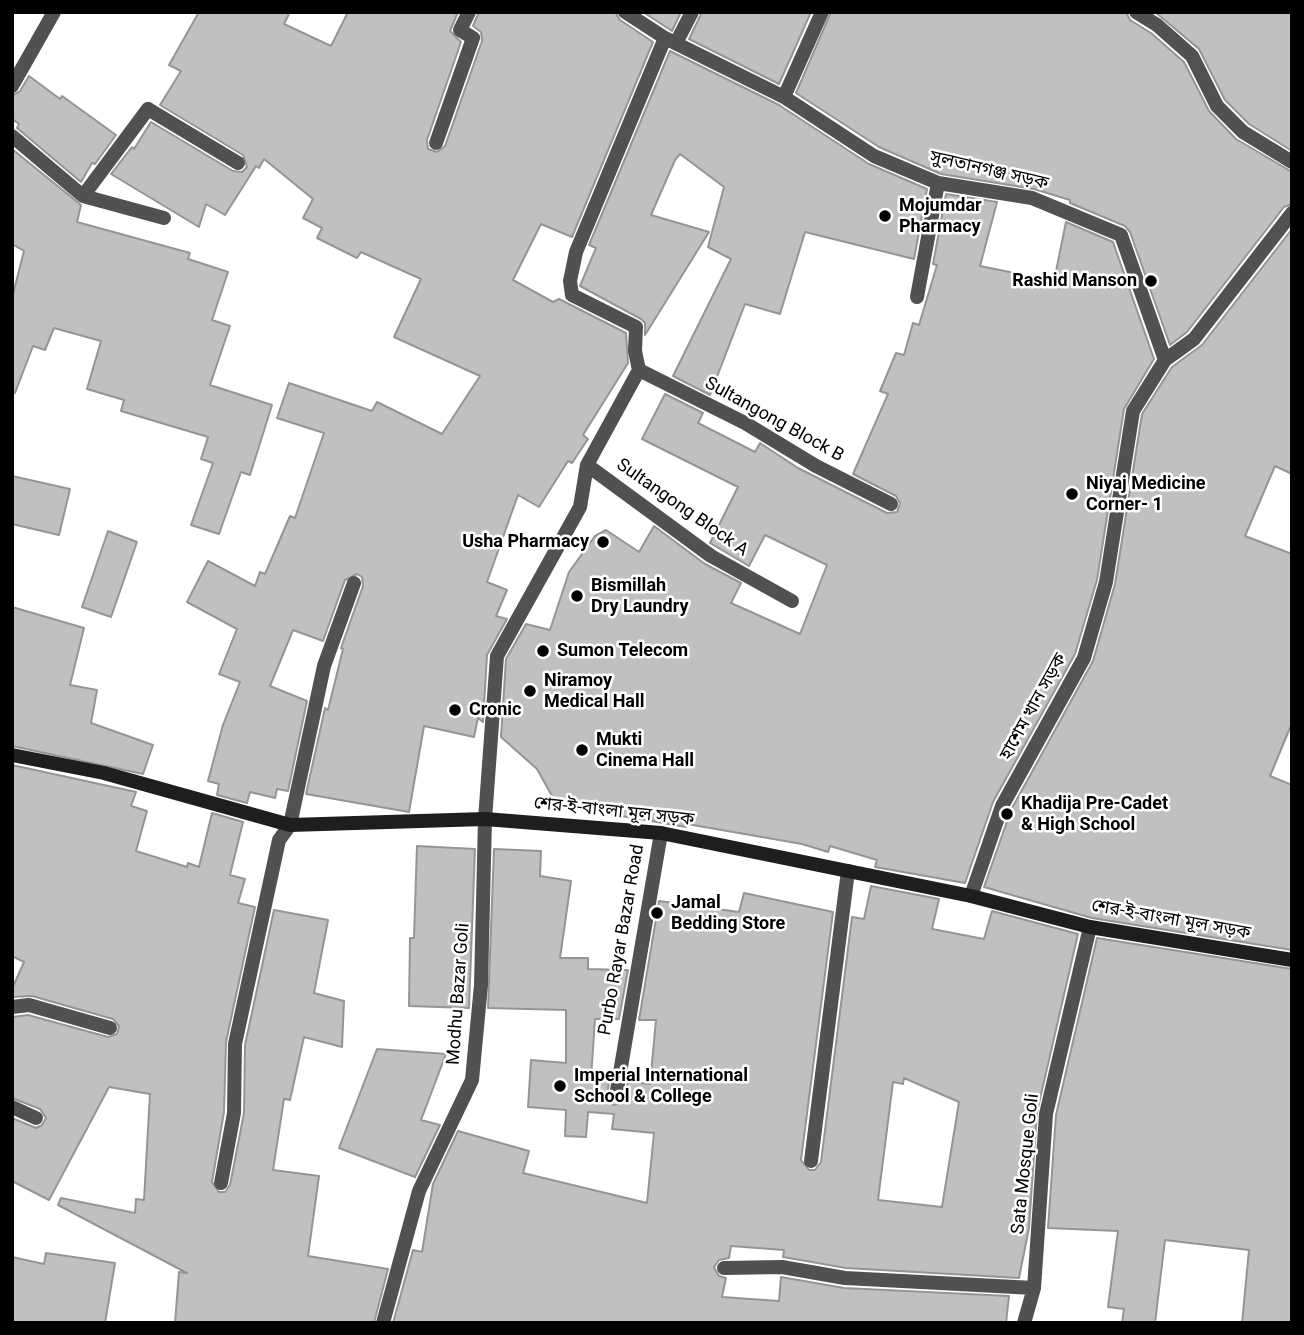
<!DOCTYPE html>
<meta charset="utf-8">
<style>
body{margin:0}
#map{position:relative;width:1304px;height:1335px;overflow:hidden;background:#fff;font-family:Roboto,sans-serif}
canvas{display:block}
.frame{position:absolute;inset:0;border:14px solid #000;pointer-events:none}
</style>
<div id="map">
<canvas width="1304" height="1335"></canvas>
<div class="frame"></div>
</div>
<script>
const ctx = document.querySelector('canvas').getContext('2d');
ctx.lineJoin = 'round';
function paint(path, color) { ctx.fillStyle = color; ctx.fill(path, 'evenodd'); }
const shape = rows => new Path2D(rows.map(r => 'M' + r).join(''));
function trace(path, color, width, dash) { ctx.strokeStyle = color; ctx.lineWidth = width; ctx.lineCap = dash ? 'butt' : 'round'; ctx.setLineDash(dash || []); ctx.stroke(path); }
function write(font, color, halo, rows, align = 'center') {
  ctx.font = font + ' Roboto,"Noto Sans Bengali",sans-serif'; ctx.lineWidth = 5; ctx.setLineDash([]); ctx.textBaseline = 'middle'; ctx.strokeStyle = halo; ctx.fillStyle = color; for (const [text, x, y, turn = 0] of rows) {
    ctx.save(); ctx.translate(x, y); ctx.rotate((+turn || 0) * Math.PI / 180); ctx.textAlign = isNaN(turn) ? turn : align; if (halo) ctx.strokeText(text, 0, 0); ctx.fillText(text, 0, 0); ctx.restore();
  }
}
const building = shape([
 [199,12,290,12,284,24,331,46,348,12,458,12,450,31,461,42,427,140,428,149,437,152,445,146,482,41,481,32,473,26,479,12,615,12,620,20,653,42,572,237,541,224,513,280,553,302,559,299,626,333,628,363,583,435,588,439,572,463,568,461,539,507,518,495,487,582,507,590,496,616,507,619,487,655,483,722,478,718,474,737,424,726,409,812,306,794,325,708,328,710,343,649,341,648,363,586,362,577,357,574,345,580,323,641,293,630,270,686,307,701,288,791,277,789,275,798,250,792,247,803,217,795,219,784,208,781,223,725,240,682,219,674,237,629,187,602,208,561,255,586,260,572,265,574,290,516,295,518,324,433,277,418,289,383,372,411,377,402,442,434,480,376,394,337,421,279,361,252,357,258,317,238,322,228,303,218,313,199,264,159,259,168,256,166,225,215,206,204,199,227,111,174,132,147,134,149,151,122,233,171,242,172,247,167,243,155,160,105,181,71,169,65,199,12],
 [643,12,681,12,672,31,643,12],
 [702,12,811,12,779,84,689,39,702,12],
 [831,12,1126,12,1130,20,1151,33,1184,62,1209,111,1236,139,1292,172,1292,204,1284,207,1187,332,1170,345,1130,232,1125,226,1070,203,1070,200,1034,189,941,174,879,147,796,93,831,12],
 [1155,12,1292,12,1292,151,1249,124,1225,100,1199,49,1155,12],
 [670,51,779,105,869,164,927,189,914,259,805,232,780,314,745,304,710,395,673,376,731,259,708,247,724,187,680,154,675,160,651,215,709,232,645,335,645,323,641,319,580,286,596,248,589,245,670,51],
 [29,76,60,99,62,96,116,135,95,164,92,163,81,182,17,128,19,124,12,119,12,96,20,91,29,76],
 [12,149,81,205,77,222,190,253,188,259,228,272,212,320,230,326,210,385,272,405,250,475,241,472,219,534,191,525,213,463,201,459,208,437,121,411,124,400,87,389,101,341,54,328,45,350,33,346,15,393,12,393,12,298,24,251,12,244,12,149],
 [946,194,997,202,980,266,1054,281,1066,222,1113,242,1154,359,1124,409,1097,580,1075,654,993,802,965,883,875,867,877,860,830,846,828,852,802,844,687,824,686,827,557,805,537,769,501,737,506,659,526,624,550,630,569,572,595,536,606,530,639,552,654,526,705,564,741,583,731,603,800,634,827,565,765,535,749,566,710,543,738,487,642,439,665,394,703,413,698,423,755,452,760,443,798,468,887,513,897,512,900,503,896,496,853,474,888,394,880,391,896,353,904,355,913,323,919,325,937,265,933,264,946,194],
 [1292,229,1292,474,1275,466,1245,536,1292,554,1292,723,1270,776,1292,785,1292,950,1092,918,984,887,1011,810,1093,661,1115,584,1142,414,1172,367,1202,345,1292,229],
 [12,476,70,489,59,535,12,524,12,476],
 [108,531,137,542,111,617,82,607,108,531],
 [12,607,84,628,70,685,97,690,91,723,153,745,143,774,12,746,12,607],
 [12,765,136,792,131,806,147,811,136,851,187,867,188,863,199,867,212,813,243,822,230,875,245,879,238,903,255,907,226,1042,224,1112,212,1182,219,1192,225,1192,230,1185,244,1113,245,1045,274,910,328,920,314,993,344,1001,342,1047,304,1037,290,1100,284,1099,273,1170,319,1176,308,1256,388,1269,374,1323,175,1323,179,1272,187,1273,58,1205,61,1198,135,1213,136,1199,144,1200,150,1094,109,1087,49,1200,12,1181,12,1118,36,1128,42,1125,46,1118,40,1109,12,1098,12,1017,28,1015,108,1037,117,1034,119,1026,113,1019,32,996,12,997,12,989,24,962,12,956,12,765],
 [417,846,475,849,469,1008,409,1006,410,938,414,938,417,846],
 [494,849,541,851,540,876,571,881,560,958,588,958,588,969,628,970,619,1019,595,1019,591,1078,609,1080,607,1099,614,1105,624,1102,628,1082,650,1084,656,1020,639,1020,659,901,739,912,744,893,833,912,801,1160,809,1170,815,1170,821,1162,852,917,864,919,871,886,939,899,932,929,984,939,992,911,1078,934,1037,1112,1029,1228,1019,1278,846,1268,783,1257,784,1250,731,1246,729,1258,719,1260,714,1267,719,1276,726,1278,722,1297,779,1301,781,1277,844,1288,1009,1296,1006,1323,393,1323,413,1250,422,1252,433,1184,458,1131,529,1151,523,1173,647,1203,654,1133,612,1129,614,1114,588,1112,586,1137,565,1136,566,1110,528,1107,531,1060,566,1063,566,1010,488,1008,494,849],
 [904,1078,959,1102,942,1207,878,1200,893,1082,903,1084,904,1078],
 [1097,938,1292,969,1292,1323,1242,1323,1249,1250,1165,1240,1155,1323,1122,1323,1124,1309,1108,1307,1118,1231,1048,1228,1056,1115,1097,938],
 [377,1049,446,1054,421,1120,440,1125,415,1177,339,1148,377,1049],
 [46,1253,115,1263,105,1323,12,1323,12,1257,44,1264,46,1253]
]);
const lane = shape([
 [148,109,238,163]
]);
const street = shape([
 [625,12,665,38,784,97,874,156,938,183,1032,198,1121,235,1165,360],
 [1136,12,1157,25,1192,56,1217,106,1243,132,1292,162],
 [676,43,692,12],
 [12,86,54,12],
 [784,97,822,12],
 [12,136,83,196,164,218],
 [436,143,473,38,460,30,469,12],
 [83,196,148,109],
 [917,297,938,183],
 [639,370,745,423,816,466,891,504],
 [587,465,711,556,792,601],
 [971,896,1002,806,1084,658,1106,582,1133,411,1165,360,1194,339,1292,213],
 [12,1007,29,1005,110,1028],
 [616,1096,661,833],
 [12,1107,36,1118],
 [811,1161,848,871],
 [221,1183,234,1113,235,1044,279,840,290,825,324,666,354,583],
 [724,1268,782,1267,845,1278,1034,1288],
 [383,1323,419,1191,472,1080,481,985,485,819,497,656,580,507,587,465,639,370,635,351,636,327,572,295,570,281,576,252,665,38],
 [1024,1323,1034,1288,1046,1114,1090,927]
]);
const secondary = shape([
 [12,755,104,773,290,825,485,819,661,833,971,896,1090,927,1292,960]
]);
const markers = [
 [885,216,7,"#000"],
 [1151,281,7,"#000"],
 [1072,494,7,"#000"],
 [603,542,7,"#000"],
 [577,596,7,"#000"],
 [543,651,7,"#000"],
 [530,691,7,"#000"],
 [455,710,7,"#000"],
 [582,750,7,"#000"],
 [1007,814,7,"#000"],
 [657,913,7,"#000"],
 [560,1086,7,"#000"]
];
const streetNames = [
 ["সুলতানগঞ্জ সড়ক",989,171,13],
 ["Sultangong Block B",774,420,29],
 ["Sultangong Block A",682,508,35],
 ["হাশেম খান সড়ক",1034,707,-61],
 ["শের-ই-বাংলা মূল সড়ক",614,812,6],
 ["শের-ই-বাংলা মূল সড়ক",1171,920,10],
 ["Purbo Rayar Bazar Road",622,940,-80],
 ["Modhu Bazar Goli",459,994,-86],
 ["Sata Mosque Goli",1026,1164,-84]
];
const poiNames = [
 ["Mojumdar",899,206],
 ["Pharmacy",899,227],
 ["Rashid Manson",1137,281,"right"],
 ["Niyaj Medicine",1086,484],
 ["Corner- 1",1086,505],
 ["Usha Pharmacy",589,542,"right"],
 ["Bismillah",591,586],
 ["Dry Laundry",591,607],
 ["Sumon Telecom",557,651],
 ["Niramoy",544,681],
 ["Medical Hall",544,702],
 ["Cronic",469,710],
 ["Mukti",596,740],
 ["Cinema Hall",596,761],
 ["Khadija Pre-Cadet",1021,804],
 ["& High School",1021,825],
 ["Jamal",671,903],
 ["Bedding Store",671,924],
 ["Imperial International",574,1076],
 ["School & College",574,1097]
];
paint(building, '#c0c0c0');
trace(building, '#959595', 2);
trace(lane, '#515151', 14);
trace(street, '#515151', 14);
trace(secondary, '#1e1e1e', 14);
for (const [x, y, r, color] of markers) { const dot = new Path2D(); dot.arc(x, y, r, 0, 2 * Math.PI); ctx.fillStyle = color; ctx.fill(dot); trace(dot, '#fff', 2.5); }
write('18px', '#000', '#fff', streetNames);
write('bold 18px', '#000', '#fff', poiNames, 'left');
</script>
